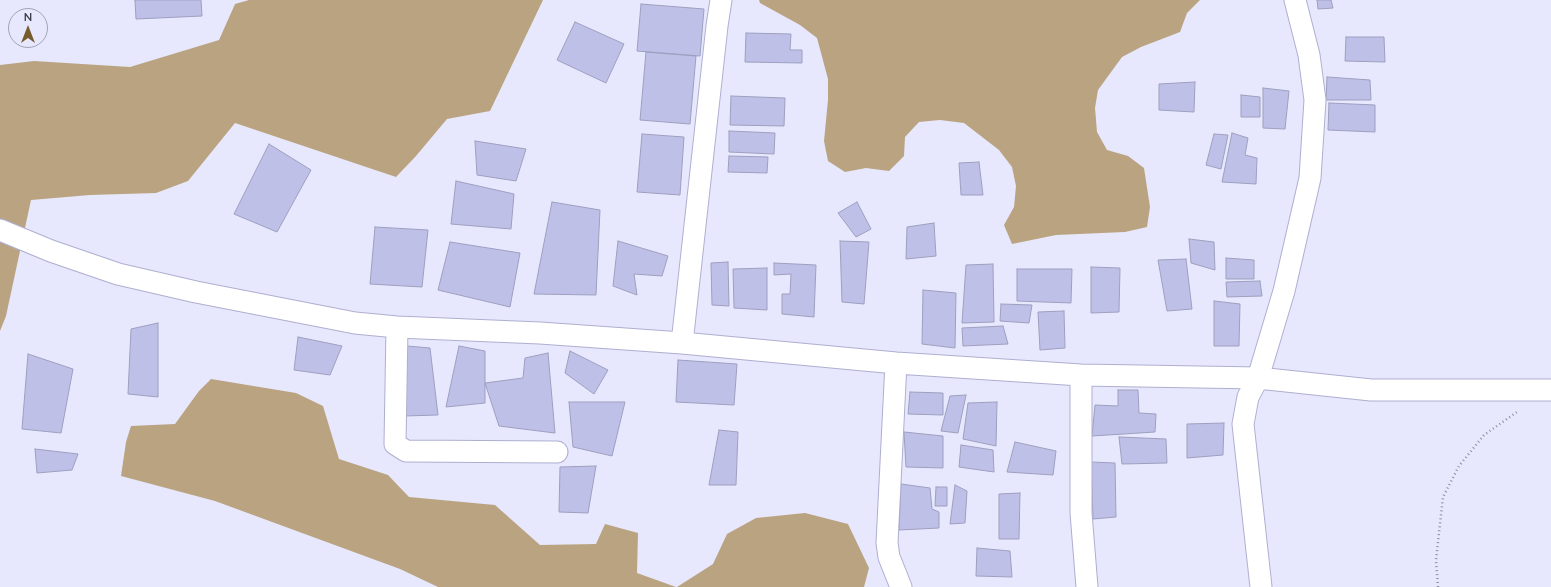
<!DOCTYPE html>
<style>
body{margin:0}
#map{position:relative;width:1551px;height:587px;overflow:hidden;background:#e7e8fd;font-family:Lato,sans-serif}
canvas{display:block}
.north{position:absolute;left:8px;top:8px;width:40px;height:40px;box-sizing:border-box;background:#e7e8fd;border:1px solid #a2a2b5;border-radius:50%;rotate:0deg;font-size:11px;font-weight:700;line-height:16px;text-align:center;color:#3a3a48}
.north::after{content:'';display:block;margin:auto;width:14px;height:18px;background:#765b2d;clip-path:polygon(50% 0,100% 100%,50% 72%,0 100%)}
</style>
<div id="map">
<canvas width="1551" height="587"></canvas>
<div class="north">N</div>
</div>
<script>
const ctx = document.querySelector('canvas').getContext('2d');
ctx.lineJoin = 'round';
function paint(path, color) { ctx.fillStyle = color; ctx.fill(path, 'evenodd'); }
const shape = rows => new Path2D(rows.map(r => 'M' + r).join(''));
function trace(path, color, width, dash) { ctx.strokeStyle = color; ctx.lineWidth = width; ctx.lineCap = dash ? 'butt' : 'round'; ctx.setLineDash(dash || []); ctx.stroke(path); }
const forest = shape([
 [249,0,543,0,490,111,447,119,416,156,396,177,235,123,188,181,156,193,90,195,31,200,6,316,0,331,0,65,34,61,130,67,219,40,235,4],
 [759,0,1200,0,1187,13,1180,32,1141,47,1122,57,1098,90,1095,108,1097,132,1107,150,1128,156,1144,168,1150,207,1147,227,1125,232,1056,235,1012,244,1004,225,1014,207,1016,186,1012,167,999,150,964,123,940,120,919,122,905,137,904,156,889,171,866,168,845,172,828,161,824,141,828,100,828,79,817,38,800,25,760,3],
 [211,379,296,393,323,406,339,459,388,475,409,497,495,505,540,545,596,544,605,524,638,533,637,573,676,587,438,587,400,569,215,501,121,476,126,442,131,426,175,424,199,391],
 [805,513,848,524,869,568,864,587,677,587,713,564,727,534,756,518]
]);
const building = shape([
 [135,0,201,0,202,16,136,19,135,0],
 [1317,0,1331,0,1333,8,1318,9,1317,0],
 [641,4,704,9,700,56,637,51,641,4],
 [575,22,624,44,606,83,557,60,575,22],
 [746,33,791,34,790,50,802,50,802,63,745,62,746,33],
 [1346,37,1384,37,1385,62,1345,61,1346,37],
 [646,52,696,56,690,124,640,120,646,52],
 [1327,77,1370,80,1371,100,1326,100,1327,77],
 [1195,82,1194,112,1159,110,1159,84,1195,82],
 [1263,88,1289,91,1285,129,1263,128,1263,88],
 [1241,95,1260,97,1260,117,1241,117,1241,95],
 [731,96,785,98,784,126,730,125,731,96],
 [1329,103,1375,105,1375,132,1328,130,1329,103],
 [729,131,775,133,774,154,729,152,729,131],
 [1232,133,1248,138,1245,155,1257,158,1256,184,1222,182,1232,133],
 [642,134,684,137,680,195,637,192,642,134],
 [1214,134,1228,135,1221,169,1206,165,1214,134],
 [475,141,526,149,516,181,477,175,475,141],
 [269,144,311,170,277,232,234,214,269,144],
 [729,156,768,157,767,173,728,172,729,156],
 [979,162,983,195,961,195,959,163,979,162],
 [456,181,514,194,511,229,451,224,456,181],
 [552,202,600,210,596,295,534,294,552,202],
 [857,202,871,229,856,237,838,213,857,202],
 [934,223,936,256,906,259,907,227,934,223],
 [375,227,428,230,422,287,370,284,375,227],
 [1189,239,1214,242,1215,270,1191,263,1189,239],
 [618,241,668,256,662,276,634,274,637,295,613,286,618,241],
 [840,241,869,242,864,304,842,302,840,241],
 [450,242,520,253,510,307,438,290,450,242],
 [1226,258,1254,260,1254,279,1226,279,1226,258],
 [1186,259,1192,309,1167,311,1158,260,1186,259],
 [728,262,729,306,712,305,711,263,728,262],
 [774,263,816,265,814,317,782,314,782,294,790,294,791,274,774,275,774,263],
 [993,264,994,322,962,323,966,265,993,264],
 [1091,267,1120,268,1119,312,1091,313,1091,267],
 [767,268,767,310,734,308,733,269,767,268],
 [1017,269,1072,269,1071,303,1017,301,1017,269],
 [1260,281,1262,296,1227,297,1226,282,1260,281],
 [923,290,956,293,955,348,922,344,923,290],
 [1214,301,1240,304,1239,346,1214,346,1214,301],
 [1001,304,1032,305,1029,323,1000,321,1001,304],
 [1064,311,1065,348,1040,350,1038,312,1064,311],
 [158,323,158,397,128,394,131,329,158,323],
 [1003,326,1008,344,963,346,962,328,1003,326],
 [298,337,342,346,330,375,294,370,298,337],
 [407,346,430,348,438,415,404,416,407,346],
 [459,346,485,351,485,403,446,407,459,346],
 [570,351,608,370,594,394,565,373,570,351],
 [548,353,555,433,499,426,485,383,523,378,525,358,548,353],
 [28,354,73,369,61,433,22,429,28,354],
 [678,360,737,364,734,405,676,402,678,360],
 [1118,390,1138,390,1139,413,1156,414,1155,432,1092,436,1095,405,1118,406,1118,390],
 [910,392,943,393,943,415,908,414,910,392],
 [966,395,958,433,941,431,950,396,966,395],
 [569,402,625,402,612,456,573,447,569,402],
 [997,402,996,446,963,439,968,403,997,402],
 [1224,423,1223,455,1187,458,1187,424,1224,423],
 [719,430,738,432,736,485,709,485,719,430],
 [904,432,943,436,943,468,906,467,904,432],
 [1119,437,1166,439,1167,463,1122,464,1119,437],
 [1015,442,1056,451,1053,475,1007,472,1015,442],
 [961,445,993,450,994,472,959,467,961,445],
 [35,449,78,454,72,470,37,473,35,449],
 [1091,462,1115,463,1116,517,1093,519,1091,462],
 [596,466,588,513,559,512,560,467,596,466],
 [901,484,930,488,932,509,939,512,939,528,899,530,901,484],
 [955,485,967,491,965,523,950,524,955,485],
 [936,487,947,487,947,506,935,506,936,487],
 [1020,493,1019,539,999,539,999,494,1020,493],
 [977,548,1010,551,1012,577,976,576,977,548]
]);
const path = shape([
 [1438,587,1436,560,1443,497,1459,466,1484,435,1517,412]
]);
const minor = shape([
 [0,230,51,251,118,274,196,292,355,323,397,327,540,333,682,343,896,363,1081,375,1258,378,1371,390,1551,390],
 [397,327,395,444,406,451,557,452],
 [682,343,717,26,721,0],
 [896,363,887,543,889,557,901,587],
 [1081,375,1081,513,1087,587],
 [1261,587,1243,424,1248,397,1258,378,1284,291,1310,178,1315,100,1309,55,1295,0]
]);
paint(forest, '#baa380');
paint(building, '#bfc0e8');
trace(building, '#9e9fbf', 1);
trace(minor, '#aeafd0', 23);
trace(path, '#8e8fa0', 2.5, [1, 3]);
trace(minor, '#fff', 21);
</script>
